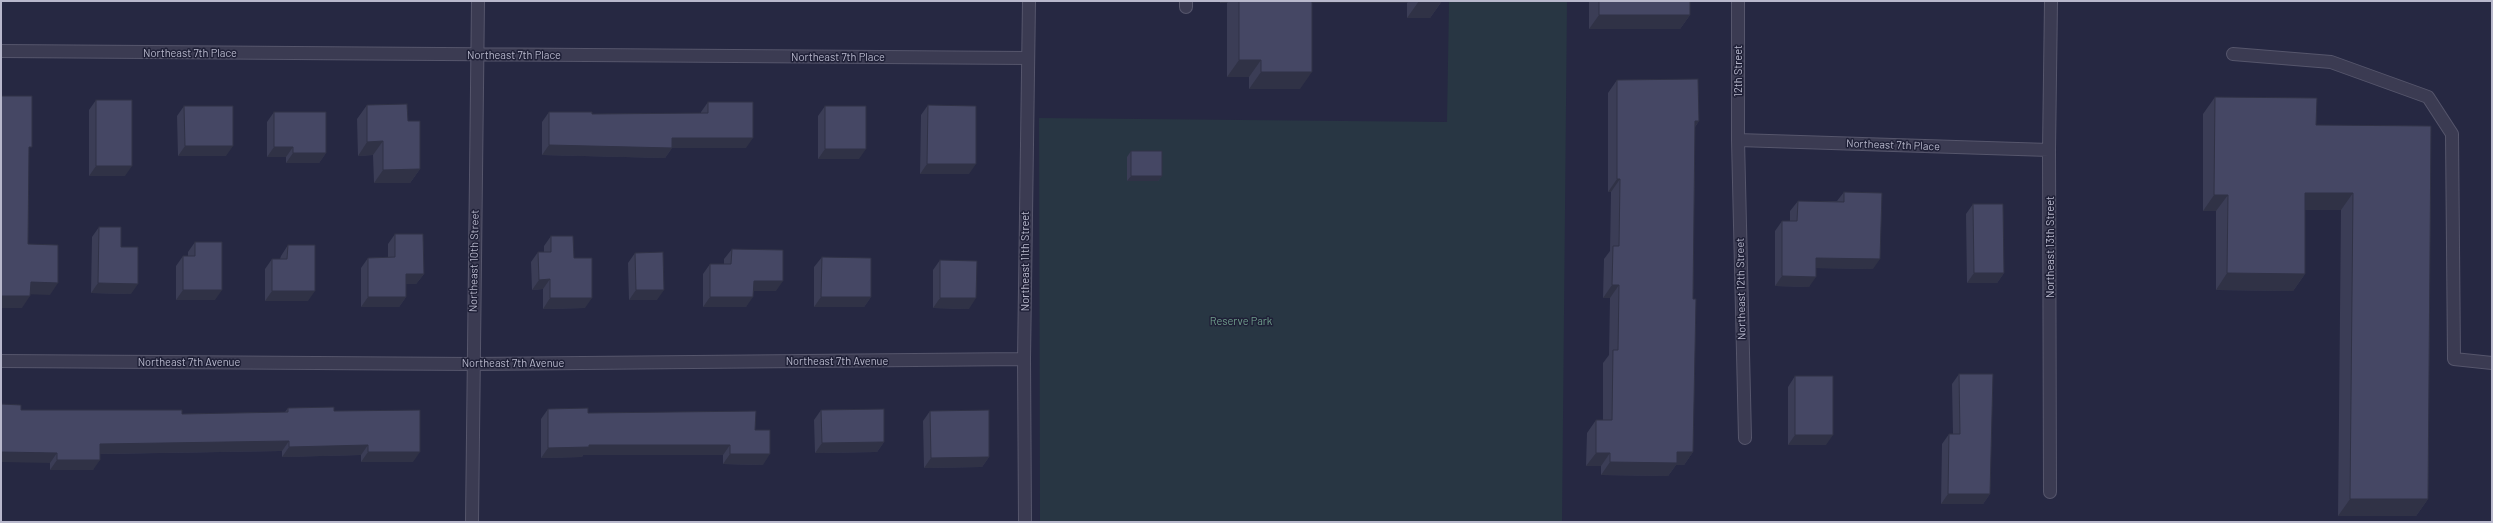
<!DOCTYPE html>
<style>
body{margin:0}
#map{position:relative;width:2493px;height:523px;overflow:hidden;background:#262842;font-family:Barlow,sans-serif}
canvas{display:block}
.frame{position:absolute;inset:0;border:2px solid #b8b8cc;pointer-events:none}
</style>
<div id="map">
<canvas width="2493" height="523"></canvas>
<div class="frame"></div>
</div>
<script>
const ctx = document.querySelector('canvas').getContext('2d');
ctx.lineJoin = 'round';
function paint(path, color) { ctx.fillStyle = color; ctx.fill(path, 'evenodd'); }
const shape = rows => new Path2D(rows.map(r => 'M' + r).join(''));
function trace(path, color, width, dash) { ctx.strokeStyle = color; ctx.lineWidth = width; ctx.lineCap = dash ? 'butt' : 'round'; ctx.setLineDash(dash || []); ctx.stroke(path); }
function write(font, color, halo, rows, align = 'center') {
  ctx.font = font + ' Barlow,sans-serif'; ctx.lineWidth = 3; ctx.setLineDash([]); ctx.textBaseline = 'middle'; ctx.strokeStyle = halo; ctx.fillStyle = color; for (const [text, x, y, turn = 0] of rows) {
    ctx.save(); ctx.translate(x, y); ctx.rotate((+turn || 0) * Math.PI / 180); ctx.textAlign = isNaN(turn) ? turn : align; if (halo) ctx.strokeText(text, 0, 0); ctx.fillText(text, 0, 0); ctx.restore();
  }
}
const green = shape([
 [1449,1,1567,1,1562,522,1040,522,1039,118,1447,122]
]);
const service = shape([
 [1186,7,1186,1],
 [2233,54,2331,62,2428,97,2452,134,2454,359,2492,363]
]);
const minor = shape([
 [1738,1,1738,140,1745,438],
 [1,51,1027,58],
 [1738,140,2049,150],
 [1,361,473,364,1024,359],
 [2050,492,2049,150,2051,1],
 [472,522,478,1],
 [1025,522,1024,359,1029,1]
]);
const wall = shape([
 [1220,1,1442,1,1430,18,1407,18,1407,3,1312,3,1300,89,1249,89,1249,77,1227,77,1227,3,1220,3],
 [1589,1,1690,1,1690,15,1680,29,1589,29],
 [1617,80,1699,121,1695,127,1693,299,1693,452,1684,465,1676,465,1668,476,1601,475,1601,466,1586,466,1587,433,1596,420,1603,420,1603,363,1609,355,1610,298,1603,298,1604,259,1610,251,1611,192,1608,192,1608,93],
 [2215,97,2316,125,2431,126,2428,499,2416,516,2338,516,2341,210,2305,210,2305,274,2293,291,2216,290,2216,211,2203,211,2203,114],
 [96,100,125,176,89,176,89,110],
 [708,102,746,148,672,148,665,158,542,155,542,122,549,112,592,114,701,113,701,112],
 [367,105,420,169,410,183,374,183,373,155,358,156,357,119],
 [928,105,969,174,920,174,921,115],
 [184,106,226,156,178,156,177,116],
 [825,106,859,159,818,159,818,116],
 [274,112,326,153,319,163,286,163,286,157,267,157,267,122],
 [1131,151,1162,176,1158,181,1127,181,1127,157],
 [1844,192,1873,269,1816,268,1809,287,1775,286,1775,231,1782,221,1790,221,1790,211,1798,201,1837,201],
 [1973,204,2004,273,1997,283,1967,283,1966,214],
 [99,227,121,247,131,294,91,293,92,237],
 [395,234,424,274,416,284,406,284,406,297,399,307,361,307,361,268,368,258,388,257,388,244],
 [551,236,574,258,585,308,543,309,543,289,532,290,531,262,538,252,544,252,544,246],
 [195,242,215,300,176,300,176,266,183,256,188,256,188,252],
 [288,245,308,301,265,301,265,269,272,259,280,259,281,256],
 [732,249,776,291,754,291,746,307,703,307,703,274,710,264,724,264,724,259],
 [635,253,657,300,629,300,628,263],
 [822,257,871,297,864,307,814,307,814,267],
 [940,260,969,309,933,308,933,270],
 [1959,374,1990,494,1983,504,1941,504,1942,444,1949,434,1953,434,1952,384],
 [1795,376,1826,445,1788,445,1788,387],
 [288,408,334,411,413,462,361,462,361,455,282,457,282,451,100,454,93,470,50,470,50,463,21,410,182,414,285,412],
 [548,409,755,430,763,465,723,464,723,455,583,455,582,457,541,458,541,419],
 [821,410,884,442,877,452,815,453,814,420],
 [930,411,989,457,982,467,924,468,923,421]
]);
const shadedWall = shape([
 [1221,1,1229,1,1227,3,1220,3],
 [1301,1,1409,1,1407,3,1300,3],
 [1419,1,1442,1,1430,18,1407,18],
 [1599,15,1690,15,1680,29,1589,29],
 [1239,60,1261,60,1249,77,1227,77],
 [1261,72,1312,72,1300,89,1249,89],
 [1695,121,1699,121,1690,133],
 [672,138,753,138,746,148,672,148,665,158,542,155,549,145],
 [383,141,373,155,358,156,367,142],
 [185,146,233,146,226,156,178,156],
 [274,147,293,147,286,157,267,157],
 [825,149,866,149,859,159,818,159],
 [293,153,326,153,319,163,286,163],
 [927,164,976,164,969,174,920,174],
 [96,166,132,166,125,176,89,176],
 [420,169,410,183,374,183,383,170],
 [1131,176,1162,176,1158,181,1127,181],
 [1617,179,1620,179,1611,192,1608,192],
 [2305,193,2353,193,2341,210,2294,210],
 [2214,195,2228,195,2216,211,2203,211],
 [1816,258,1880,259,1873,269,1809,268],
 [1974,273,2004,273,1997,283,1967,283],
 [2227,273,2305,274,2293,291,2216,290],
 [406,274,424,274,416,284,399,284],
 [1782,276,1816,277,1809,287,1775,286],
 [550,279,543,289,532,290,539,280],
 [754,281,783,281,776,291,747,291],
 [31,282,58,283,50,295,22,294],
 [98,283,138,284,131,294,91,293],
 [1612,285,1619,285,1610,298,1603,298],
 [183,290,222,290,215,300,176,300],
 [636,290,664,290,657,300,629,300],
 [272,291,315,291,308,301,265,301],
 [1,296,30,296,22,308,1,308],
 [368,297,406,297,399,307,361,307],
 [710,297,753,297,746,307,703,307],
 [821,297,871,297,864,307,814,307],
 [550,298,592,298,585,308,543,309],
 [940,298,976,298,969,309,933,308],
 [1795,435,1833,435,1826,445,1788,445],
 [289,441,282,451,93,454,100,444],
 [884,442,877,452,815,453,822,443],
 [368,445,361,455,282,457,289,447],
 [589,445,730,445,723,455,583,455,582,457,541,458,548,448],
 [1,452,57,453,50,463,1,462],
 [368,452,420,452,413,462,361,462],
 [1677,452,1693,452,1684,465,1676,465,1668,476,1601,475,1610,462],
 [1596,453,1610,453,1601,466,1586,466],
 [730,454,770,454,763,465,723,464],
 [989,457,982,467,924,468,931,458],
 [57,460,100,460,93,470,50,470],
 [1948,494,1990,494,1983,504,1941,504],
 [2350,499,2428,499,2416,516,2338,516]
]);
const building = shape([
 [1239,1,1312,1,1312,72,1261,72,1261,60,1239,60,1239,1],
 [1599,1,1690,1,1690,15,1599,15,1599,1],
 [1698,79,1699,121,1695,121,1693,299,1696,299,1693,452,1677,452,1677,463,1610,462,1610,453,1596,453,1596,420,1612,420,1613,350,1618,350,1619,285,1612,285,1613,246,1619,246,1620,179,1617,179,1617,80,1698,79],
 [1,96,32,96,32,147,29,147,28,244,58,245,58,283,31,282,30,296,1,296,1,96],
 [2215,97,2317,98,2316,125,2431,126,2428,499,2350,499,2353,193,2305,193,2305,274,2227,273,2228,195,2214,195,2215,97],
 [96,100,132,100,132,166,96,166,96,100],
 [708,102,753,102,753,138,672,138,672,148,549,145,549,112,592,112,592,114,708,113,708,102],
 [407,104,408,121,420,121,420,169,383,170,383,141,367,142,367,105,407,104],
 [928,105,976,106,976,164,927,164,928,105],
 [184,106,233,106,233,146,185,146,184,106],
 [825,106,866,106,866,149,825,149,825,106],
 [274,112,326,112,326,153,293,153,293,147,274,147,274,112],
 [1131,151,1162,151,1162,176,1131,176,1131,151],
 [1844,192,1882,193,1880,259,1816,258,1816,277,1782,276,1782,221,1797,221,1798,201,1844,202,1844,192],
 [1973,204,2003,204,2004,273,1974,273,1973,204],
 [99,227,121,227,121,247,138,247,138,284,98,283,99,227],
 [395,234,423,234,424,274,406,274,406,297,368,297,368,258,395,257,395,234],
 [551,236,573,236,574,258,592,258,592,298,550,298,550,279,539,280,538,252,551,252,551,236],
 [195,242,222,242,222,290,183,290,183,256,195,256,195,242],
 [288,245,315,245,315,291,272,291,272,259,287,259,288,245],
 [732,249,783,250,783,281,754,281,753,297,710,297,710,264,731,264,732,249],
 [663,252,664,290,636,290,635,253,663,252],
 [822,257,871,258,871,297,821,297,822,257],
 [940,260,977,261,976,298,940,298,940,260],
 [1959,374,1993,374,1990,494,1948,494,1949,434,1960,434,1959,374],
 [1795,376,1833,376,1833,435,1795,435,1795,376],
 [1,404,21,405,21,410,182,410,182,414,288,412,288,408,334,407,334,411,420,410,420,452,368,452,368,445,289,447,289,441,100,444,100,460,57,460,57,453,1,452,1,404],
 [588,408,588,413,756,411,755,430,770,430,770,454,730,454,730,445,589,445,589,447,548,448,548,409,588,408],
 [884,409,884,442,822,443,821,410,884,409],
 [989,410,989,457,931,458,930,411,989,410]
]);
const streetNames = [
 ["Northeast 7th Place",190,53],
 ["Northeast 7th Place",514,55],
 ["Northeast 7th Place",838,57],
 ["12th Street",1738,71,-90],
 ["Northeast 7th Place",1893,145,2],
 ["Northeast 13th Street",2050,247,-90],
 ["Northeast 10th Street",474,261,-89],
 ["Northeast 11th Street",1025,261,-90],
 ["Northeast 12th Street",1741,289,-91],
 ["Northeast 7th Avenue",837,361],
 ["Northeast 7th Avenue",189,362],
 ["Northeast 7th Avenue",513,363]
];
const parkNames = [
 ["Reserve Park",1241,321]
];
paint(green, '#283643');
trace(service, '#56566c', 14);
trace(minor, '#56566c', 14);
trace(service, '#3b3b52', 12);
trace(minor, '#3b3b52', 12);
paint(wall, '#3b3d56');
paint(shadedWall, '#303246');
paint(building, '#454764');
trace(building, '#303246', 1);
write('11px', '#b8b8cc', '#1f2037', streetNames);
write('11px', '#6f9d8b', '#1f2037', parkNames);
</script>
